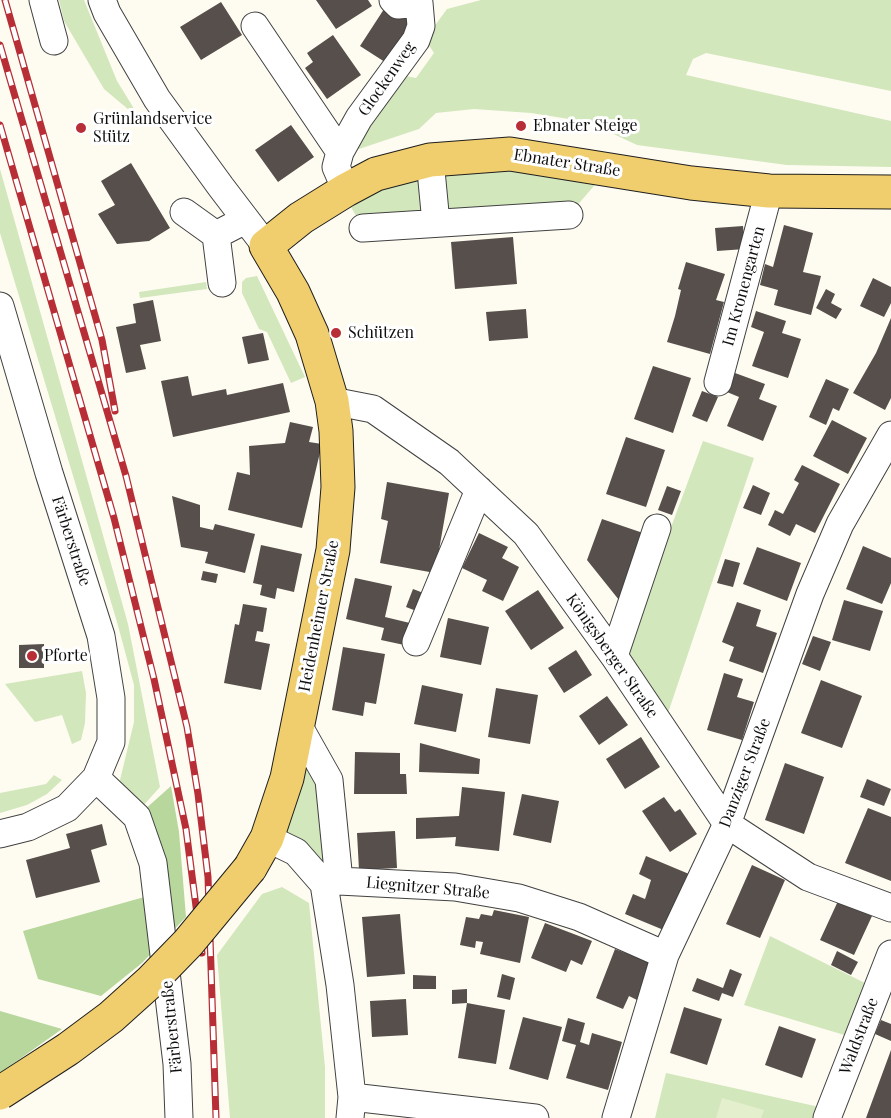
<!DOCTYPE html>
<meta charset="utf-8">
<style>
body{margin:0}
canvas{display:block;background:#fefbf1}
</style>
<canvas width="891" height="1118"></canvas>
<script>
const ctx = document.querySelector('canvas').getContext('2d');
ctx.lineJoin = 'round';
function paint(path, color) { ctx.fillStyle = color; ctx.fill(path, 'evenodd'); }
const shape = rows => new Path2D(rows.map(r => 'M' + r).join(''));
function trace(path, color, width, dash) { ctx.strokeStyle = color; ctx.lineWidth = width; ctx.lineCap = dash ? 'butt' : 'round'; ctx.setLineDash(dash || []); ctx.stroke(path); }
function write(font, color, halo, rows, align = 'center') {
  ctx.font = font + ' "Playfair Display",serif'; ctx.lineWidth = 6; ctx.setLineDash([]); ctx.textBaseline = 'middle'; ctx.strokeStyle = halo; ctx.fillStyle = color; for (const [text, x, y, turn = 0] of rows) {
    ctx.save(); ctx.translate(x, y); ctx.rotate((+turn || 0) * Math.PI / 180); ctx.textAlign = isNaN(turn) ? turn : align; if (halo) ctx.strokeText(text, 0, 0); ctx.fillText(text, 0, 0); ctx.restore();
  }
}
const green = shape([
 [59,0,84,0,117,81,141,120,104,89,64,21],
 [481,0,891,0,891,91,706,53,693,59,686,75,891,121,891,167,787,165,637,145,588,122,531,113,474,109,436,113,419,129,350,152,401,75,416,78,434,53,425,39,447,9],
 [433,161,605,173,569,215,363,228,340,188],
 [0,169,128,624,160,787,142,807,122,790,120,780,134,722,134,685,117,622,0,233],
 [257,276,305,377,291,383,267,332,259,329,242,293,242,282,246,278],
 [206,282,207,289,140,298,139,292],
 [703,441,754,458,667,716,624,654],
 [82,671,86,693,85,723,81,740,72,744,62,715,35,722,5,684],
 [298,725,329,780,339,881,267,838],
 [54,775,62,780,47,794,27,805,0,813,0,793,46,784],
 [282,887,309,903,325,1067,325,1118,230,1118,217,955,262,894],
 [770,936,871,986,851,1037,744,1005],
 [666,1073,824,1108,821,1118,655,1118]
]);
const forest = shape([
 [171,786,179,832,186,917,142,963,101,996,38,979,23,931,148,896,143,811],
 [0,1011,62,1029,0,1073]
]);
const pitch = shape([
 [722,1098,764,1110,761,1118,716,1118]
]);
const building = shape([
 [316,0,368,0,372,6,336,29],
 [221,2,242,35,201,60,180,27],
 [386,6,414,24,388,64,360,46],
 [333,35,361,75,327,99,305,68,313,62,307,53],
 [291,125,314,157,278,182,255,150],
 [131,163,170,228,149,241,117,244,98,214,115,205,101,181],
 [784,225,813,233,803,272,821,276,811,315,774,305,778,290,760,285,765,264,773,267],
 [743,226,745,249,717,251,715,228],
 [513,237,517,284,455,289,451,242],
 [686,262,725,274,716,300,724,302,710,354,667,342,675,316,681,290,678,289],
 [873,278,891,287,891,303,884,317,860,306],
 [826,289,835,294,831,303,842,309,836,319,816,308],
 [153,300,161,341,140,345,146,369,126,373,116,327,136,323,133,304],
 [526,309,528,338,489,341,486,312],
 [756,311,786,321,782,333,801,339,788,378,752,366,764,332,751,327],
 [891,318,891,398,885,410,853,393,876,353],
 [263,333,269,360,248,364,242,337],
 [653,366,691,378,673,433,634,419],
 [735,373,765,384,759,399,777,406,763,441,727,426,739,397,727,392],
 [188,376,192,396,226,389,227,395,283,383,290,412,173,437,161,381],
 [826,379,849,389,839,411,833,408,826,425,809,417],
 [702,391,718,397,707,422,692,416],
 [832,420,867,438,848,474,813,456],
 [290,422,313,427,309,442,322,444,302,528,228,510,237,472,250,475,249,446,285,443],
 [626,437,665,450,646,507,606,494],
 [802,465,840,484,815,533,796,524,790,536,768,525,775,510,783,514,799,483,794,480],
 [387,482,449,493,435,573,380,563,388,521,381,519],
 [753,485,770,493,761,515,743,508],
 [667,486,681,491,672,515,658,510],
 [172,496,200,505,200,527,213,530,215,524,255,534,245,573,205,563,208,552,181,547],
 [602,519,643,533,619,600,587,560],
 [479,533,508,547,502,558,519,567,503,601,482,591,487,580,462,568],
 [261,545,302,554,294,592,277,588,275,599,260,595,262,585,253,583],
 [863,546,891,558,891,583,882,604,846,589],
 [757,547,801,563,787,601,743,584],
 [725,559,740,563,733,587,717,583],
 [203,571,218,574,216,583,201,580],
 [355,578,392,586,385,617,414,624,409,646,381,640,384,628,346,619],
 [413,589,426,594,419,612,406,607],
 [538,590,564,628,531,650,505,611],
 [844,600,883,611,870,651,832,640],
 [737,602,761,610,756,626,777,633,763,673,729,661,734,647,722,642],
 [243,604,267,608,263,632,257,631,255,641,270,644,261,690,224,683,235,624,239,625],
 [448,618,489,627,481,665,440,657],
 [813,636,831,642,820,671,802,664],
 [44,644,44,668,19,668,19,645],
 [343,647,385,654,376,704,365,702,363,716,332,710],
 [576,650,592,675,564,693,548,668],
 [724,673,743,679,737,697,754,702,742,740,707,730],
 [821,680,862,696,842,748,801,733],
 [422,685,463,694,456,732,414,724],
 [496,688,538,695,530,744,488,737],
 [607,696,628,725,599,745,579,716],
 [641,737,660,767,625,789,606,759],
 [420,743,480,759,479,774,419,772],
 [355,752,400,753,400,774,406,774,407,794,354,794],
 [785,763,824,777,804,834,765,820],
 [867,779,891,789,884,806,860,797],
 [462,787,505,792,499,851,455,846,456,837,416,839,416,818,459,816],
 [522,794,559,801,551,843,513,835],
 [664,797,675,812,680,809,697,834,670,852,642,811],
 [868,808,891,817,891,881,845,863],
 [102,824,107,845,91,850,100,882,36,898,26,860,70,848,66,834],
 [395,831,397,868,359,870,357,833],
 [646,856,689,874,666,931,625,914,633,894,645,899,647,893,651,880,639,874],
 [752,865,785,880,760,938,726,924],
 [838,901,872,916,854,955,820,940],
 [494,910,529,917,520,963,480,954,483,942,476,941,475,948,460,945,466,917,479,919,481,914,492,916],
 [400,914,405,974,367,977,362,917],
 [545,923,592,941,582,965,571,960,566,972,531,958],
 [615,949,652,963,637,1000,629,996,623,1009,596,998],
 [837,951,858,962,851,975,831,965],
 [730,969,742,974,733,997,722,993,719,1001,692,991,697,978,723,988],
 [502,974,515,978,510,1000,497,997],
 [413,975,436,976,436,989,413,989],
 [467,989,467,1003,505,1010,496,1064,458,1058,467,1003,452,1004,452,990],
 [406,999,408,1035,372,1037,370,1001],
 [684,1007,722,1019,707,1065,670,1053],
 [523,1017,562,1027,548,1080,509,1069],
 [568,1018,585,1023,580,1042,589,1045,592,1033,622,1042,608,1090,566,1078,576,1045,562,1041],
 [881,1020,891,1024,891,1041,875,1034],
 [779,1026,816,1039,802,1078,765,1065],
 [891,1050,891,1118,866,1118]
]);
const minor = shape([
 [43,0,54,41],
 [102,0,107,13,157,99,221,187,266,246],
 [255,26,340,152],
 [430,160,436,223],
 [346,190,336,167,340,152,359,118,416,40,421,26,419,3,398,5,393,0],
 [184,212,216,235],
 [363,228,569,215],
 [222,283,216,235,245,220],
 [0,306,49,473,101,636,111,698,111,742,96,778,67,808,28,827,0,834],
 [718,382,769,191],
 [332,401,373,409,449,462,526,534,614,656,727,824,808,877,891,908],
 [416,642,479,490],
 [614,656,657,528],
 [298,725,329,780,339,881],
 [96,778,137,817,153,863,177,1064,179,1118],
 [267,838,296,852,324,884,340,985,352,1097,350,1118],
 [324,884,339,881,455,887,519,898,579,917,665,955],
 [352,1097,535,1118],
 [616,1118,665,955,727,824,810,594,840,524,891,435],
 [827,1118,891,954]
]);
const major = shape([
 [250,868,267,838,287,778,333,550,338,487,336,431,332,401,312,334,293,292,266,246,301,218,346,190,376,174,430,160,510,154,691,183,769,191,891,192]
]);
const rail = shape([
 [5,0,102,340,115,411],
 [0,45,126,476,187,727,198,794,208,877,216,1118],
 [0,125,114,518,154,679,186,829,202,953]
]);
const majorBridge = shape([
 [0,1093,68,1049,111,1017,151,981,188,943,250,868]
]);
const markers = [
 [521,126,6,"#b72e37"],
 [81,128,6,"#b72e37"],
 [336,333,6,"#b72e37"],
 [32,656,6,"#b72e37"]
];
const streetNames = [
 ["Glockenweg",387,79,-55],
 ["Ebnater Straße",567,163,9],
 ["Im Kronengarten",744,286,-75],
 ["Färberstraße",71,541,72],
 ["Heidenheimer Straße",319,616,-79],
 ["Königsberger Straße",612,656,55],
 ["Danziger Straße",745,773,-69],
 ["Liegnitzer Straße",428,888,5],
 ["Färberstraße",172,1027,-96],
 ["Waldstraße",859,1036,-69]
];
const poiNames = [
 ["Grünlandservice",93,119],
 ["Stütz",93,137],
 ["Ebnater Steige",533,126],
 ["Schützen",348,333],
 ["Pforte",44,656]
];
paint(green, '#d3e7bc');
paint(forest, '#b8d79c');
paint(pitch, '#e4efcd');
paint(building, '#574f4b');
trace(minor, '#414141', 29);
trace(major, '#1f1f1f', 35);
trace(minor, '#fff', 27);
trace(major, '#f0ce6e', 33);
trace(rail, '#b72e37', 7);
trace(rail, '#fff', 4.5, [14]);
trace(majorBridge, '#1f1f1f', 35, []);
trace(majorBridge, '#f0ce6e', 33);
for (const [x, y, r, color] of markers) { const dot = new Path2D(); dot.arc(x, y, r, 0, 2 * Math.PI); ctx.fillStyle = color; ctx.fill(dot); trace(dot, '#fff', 2); }
write('16px', '#0e0e0e', '#fff', streetNames);
write('16px', '#0e0e0e', '#fff', poiNames, 'left');
</script>
